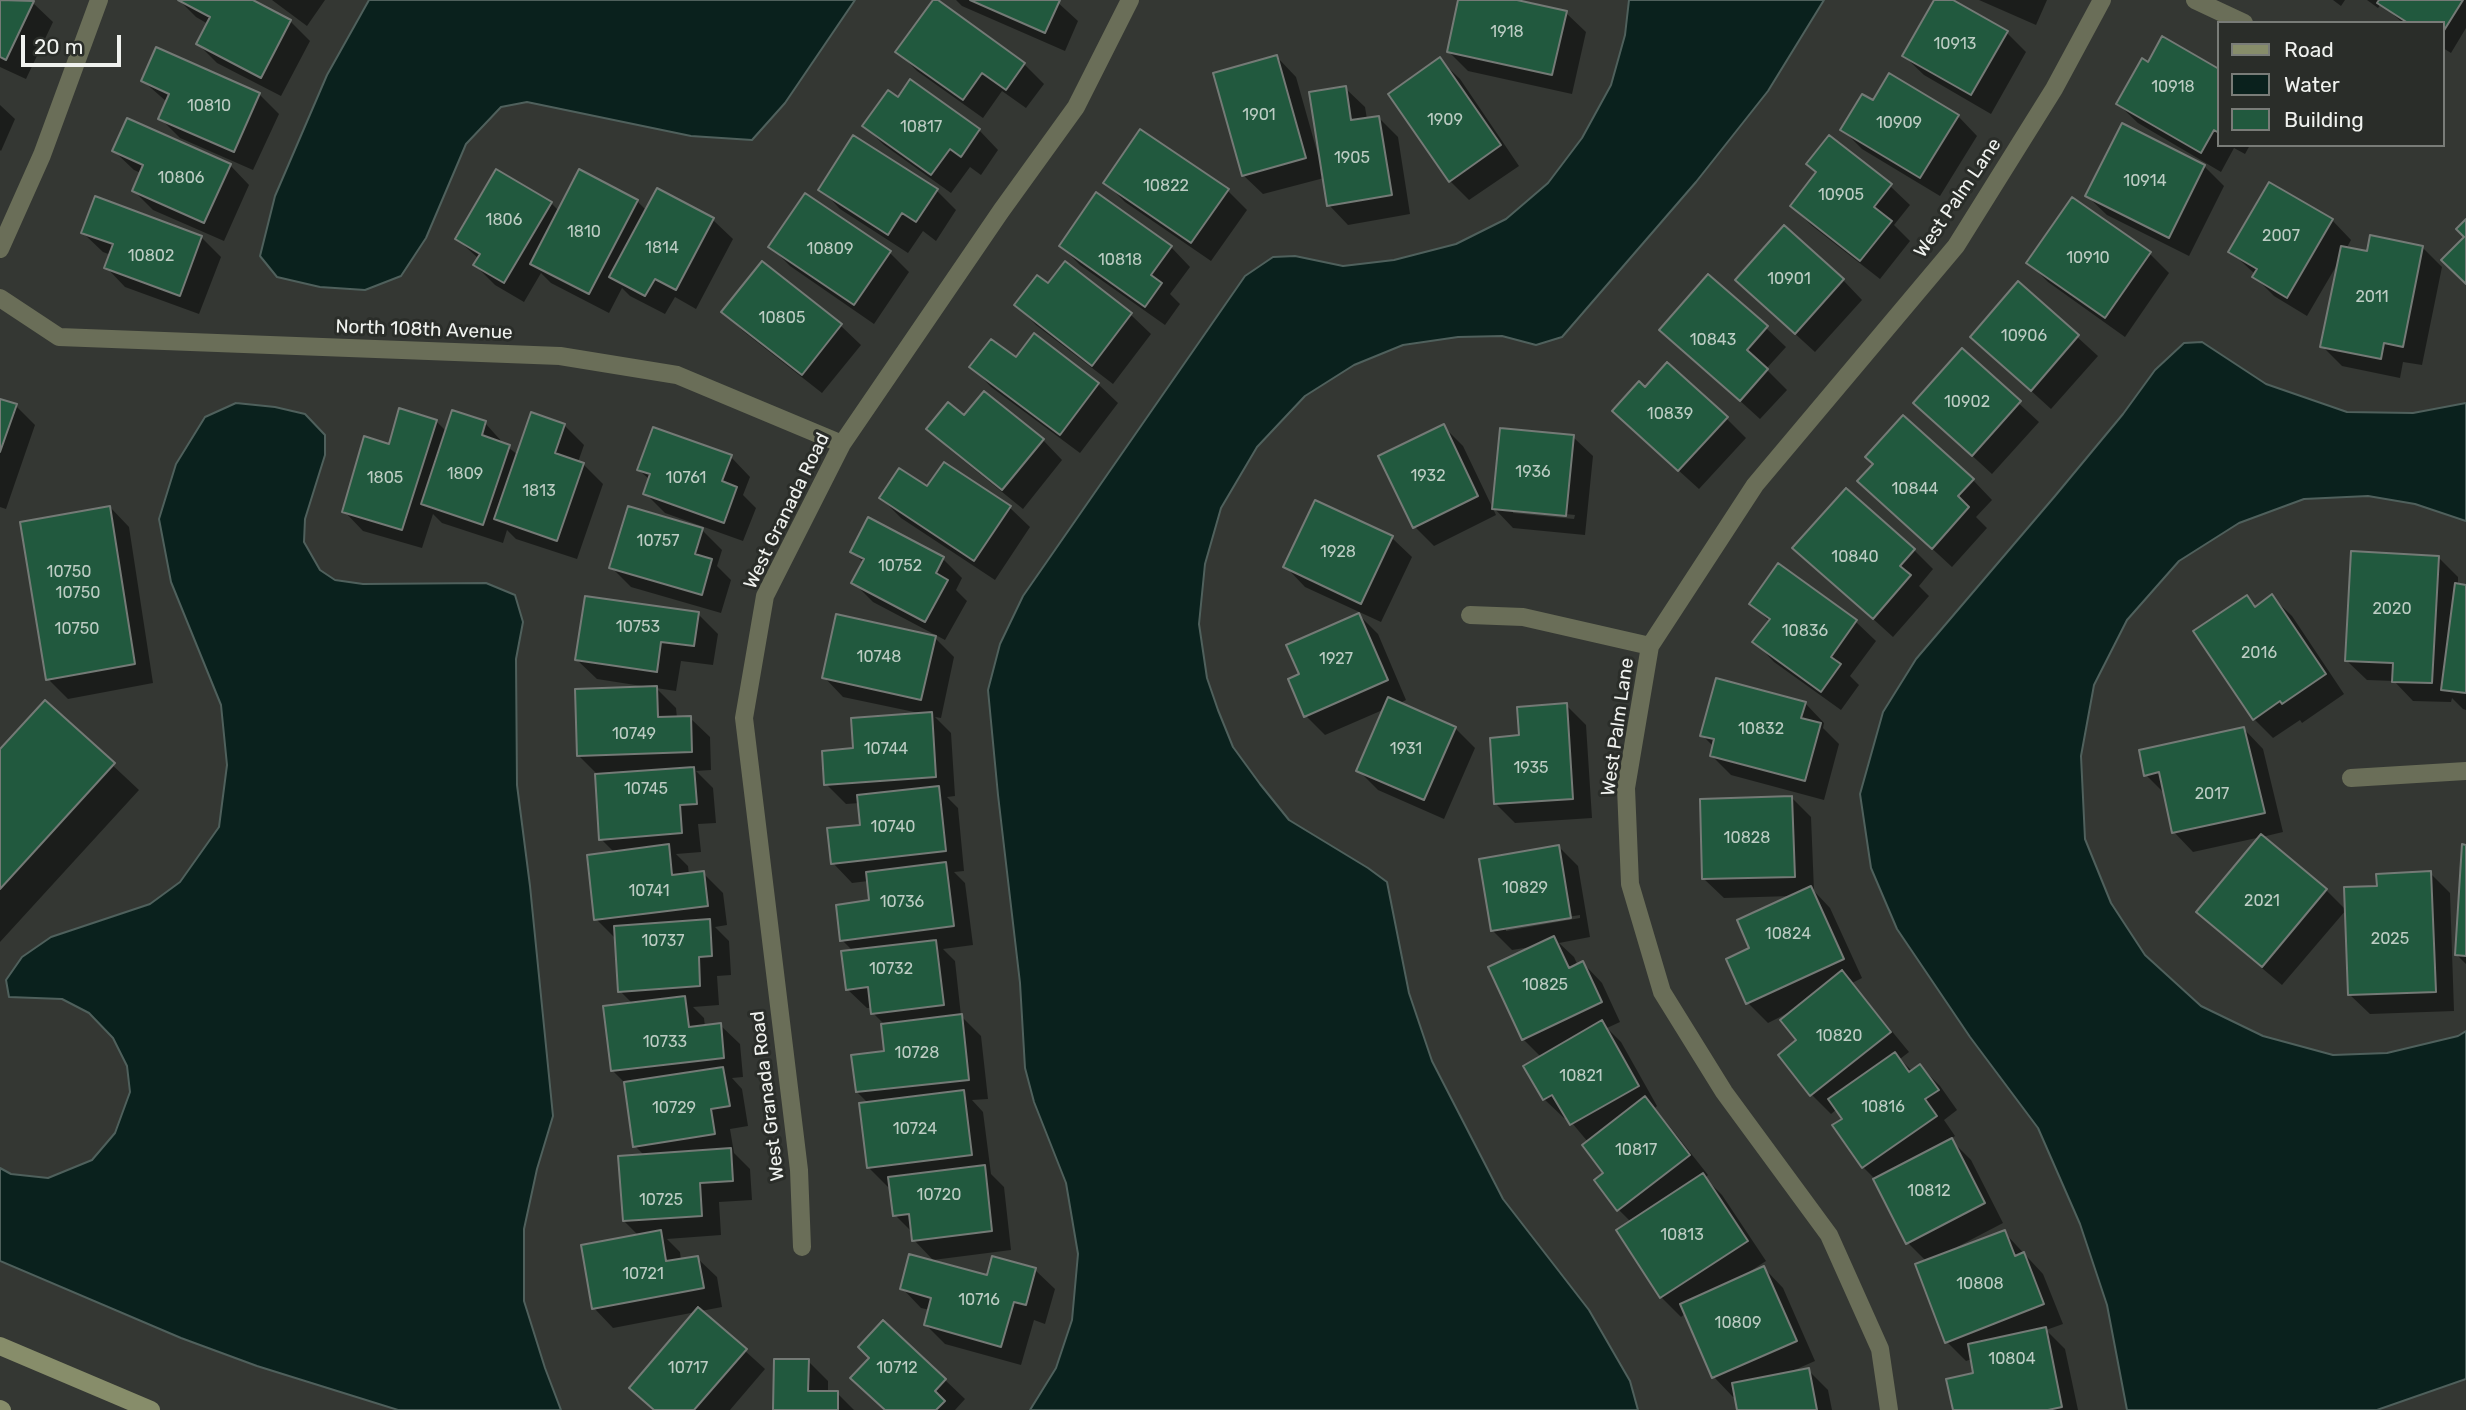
<!DOCTYPE html>
<style>
body{margin:0}
#map{position:relative;width:2466px;height:1410px;overflow:hidden;background:#343733;font-family:Rubik,sans-serif}
canvas{display:block}
.legend{position:absolute;left:2217px;top:21px;width:228px;height:126px;box-sizing:border-box;background:#2a2d29;border:2px solid #797c78;margin:0;padding:9px 12px;list-style:none;font-size:21px;color:#f0f2ef}
.legend li{display:flex;align-items:center;gap:14px;height:35px}
.legend b{width:35px;border:2px solid #797c78}
.scale{position:absolute;left:21px;top:35px;width:100px;height:32px;box-sizing:border-box;border:4px solid #f0f2ef;border-top:0;padding-left:9px;font-size:21px;line-height:24px;white-space:nowrap;color:#f0f2ef;-webkit-text-stroke:5px #2a2d29;paint-order:stroke}
</style>
<div id="map">
<canvas width="2466" height="1410"></canvas>
<ul class="legend">
<li><b style="height:9px;background:#878d6a"></b>Road</li>
<li><b style="height:19px;background:#0a211d"></b>Water</li>
<li><b style="height:19px;background:#21593e"></b>Building</li>
</ul>
<div class="scale">20 m</div>
</div>
<script>
const ctx = document.querySelector('canvas').getContext('2d');
ctx.lineJoin = 'round';
function paint(path, color) { ctx.fillStyle = color; ctx.fill(path, 'evenodd'); }
const shape = rows => new Path2D(rows.map(r => 'M' + r).join(''));
function trace(path, color, width, dash) { ctx.strokeStyle = color; ctx.lineWidth = width; ctx.lineCap = dash ? 'butt' : 'round'; ctx.setLineDash(dash || []); ctx.stroke(path); }
function write(font, color, halo, rows, align = 'center') {
  ctx.font = font + ' Rubik,sans-serif'; ctx.lineWidth = 6; ctx.setLineDash([]); ctx.textBaseline = 'middle'; ctx.strokeStyle = halo; ctx.fillStyle = color; for (const [text, x, y, turn = 0] of rows) {
    ctx.save(); ctx.translate(x, y); ctx.rotate((+turn || 0) * Math.PI / 180); ctx.textAlign = isNaN(turn) ? turn : align; if (halo) ctx.strokeText(text, 0, 0); ctx.fillText(text, 0, 0); ctx.restore();
  }
}
const water = shape([
 [369,0,855,0,785,103,752,140,691,136,527,102,501,107,466,144,426,238,401,276,365,290,320,287,277,277,260,256,275,196,327,75,369,0],
 [1629,0,1824,0,1768,91,1696,182,1562,337,1536,345,1502,336,1458,337,1403,345,1354,365,1305,396,1257,447,1221,508,1205,564,1199,624,1207,678,1218,710,1233,747,1260,784,1289,820,1368,868,1387,882,1409,993,1432,1061,1503,1199,1589,1310,1630,1381,1638,1410,1030,1410,1056,1368,1072,1320,1078,1254,1066,1183,1034,1102,1025,1068,1020,983,998,795,988,690,1000,644,1023,596,1245,276,1273,257,1295,256,1343,266,1394,260,1456,244,1506,219,1548,183,1582,138,1611,85,1625,35,1629,0],
 [2202,342,2266,384,2347,412,2413,413,2466,403,2466,521,2415,504,2368,496,2304,499,2239,523,2179,561,2127,620,2094,685,2081,756,2085,839,2111,903,2145,955,2201,1006,2263,1036,2333,1055,2387,1053,2458,1036,2466,1031,2466,1379,2377,1410,2127,1410,2107,1305,2080,1224,2038,1128,1970,1037,1897,929,1871,868,1860,794,1883,712,1916,659,2055,496,2123,414,2155,370,2184,343,2202,342],
 [236,403,275,407,305,414,325,435,325,455,305,519,304,542,320,570,335,580,363,584,486,583,515,595,523,622,516,659,517,785,530,886,553,1116,537,1169,524,1229,524,1301,545,1368,561,1410,398,1410,257,1366,181,1338,0,1261,0,1168,11,1174,48,1178,92,1160,115,1133,130,1092,127,1066,113,1038,89,1013,62,999,9,997,6,980,22,957,51,937,150,904,180,882,219,827,227,765,221,705,171,582,159,519,176,464,205,417,236,403]
]);
const shadow = shape([
 [0,0,27,0,33,3,53,22,26,79,0,67],
 [179,0,249,0,290,21,310,41,281,96,217,63,198,44,208,24,196,17],
 [272,0,325,0,307,26],
 [956,0,1055,0,1078,21,1065,51,962,6],
 [1460,0,1509,0,1566,13,1586,32,1572,94,1468,71,1449,52],
 [1936,0,1949,0,2007,33,2026,52,1991,114,1924,75,1904,56],
 [1979,0,2047,0,2036,25],
 [2333,0,2345,0,2341,6],
 [2367,0,2466,0,2466,28,2451,53,2443,48,2443,23,2403,23,2381,4,2378,8],
 [2163,39,2219,71,2219,145,2250,145,2245,154,2234,148,2221,172,2138,123,2118,104,2148,64],
 [898,52,1024,64,1044,84,1026,108,1002,91,983,118,917,71],
 [1277,57,1296,77,1318,155,1321,154,1345,88,1365,107,1367,119,1378,117,1398,137,1410,214,1348,225,1329,205,1324,178,1263,194,1243,175],
 [1440,60,1460,79,1519,166,1469,200,1450,181],
 [143,81,259,94,279,114,253,170,180,138,160,118,167,102],
 [898,99,979,130,998,150,981,175,970,167,951,193,884,145,864,126],
 [1873,102,1958,116,1977,136,1940,196,1862,149,1843,130],
 [0,105,15,119,1,151,0,150],
 [114,151,230,165,249,185,224,241,153,210,134,191,141,173,134,170],
 [1808,164,1890,186,1910,205,1894,225,1910,241,1880,279,1811,225,1792,206,1817,173],
 [2204,166,2224,186,2189,256,2107,215,2087,196],
 [1106,183,1228,191,1247,210,1211,261,1125,202],
 [821,189,937,191,956,210,936,241,923,231,908,253,840,209],
 [658,190,713,220,733,239,696,309,675,297,665,314,630,296,622,288,609,313,551,283,541,273,524,302,495,285,475,265,479,259,457,239,551,203,559,211,637,201,647,211],
 [805,195,890,253,909,272,874,324,790,266,771,247],
 [2332,220,2351,240,2346,249,2369,253,2422,247,2442,267,2422,365,2403,362,2400,378,2342,366,2322,346,2338,263,2307,316,2274,296,2254,276,2255,274,2231,252],
 [83,233,201,237,221,257,199,314,125,287,106,267,111,255,103,252],
 [1061,246,1171,247,1190,267,1170,294,1180,304,1165,325,1080,265],
 [2150,254,2169,273,2125,337,2048,282,2028,262],
 [762,263,841,326,861,345,822,393,743,331,724,312],
 [1065,264,1131,315,1151,334,1113,384,1036,325,1016,305,1048,285],
 [1843,280,1862,300,1815,352,1757,299],
 [2019,284,2098,356,2051,409,1972,337],
 [1766,328,1786,347,1766,369,1787,390,1760,419,1661,329],
 [1962,351,2039,422,1992,474,1915,403],
 [1016,359,1098,384,1118,403,1080,453,991,387,972,367],
 [1645,389,1726,418,1746,438,1699,489,1634,430],
 [0,400,16,406,35,425,6,509,0,507],
 [965,417,1043,440,1062,460,1023,509,948,448,929,429],
 [436,421,447,432,485,423,504,444,518,455,564,425,584,445,578,462,584,465,603,484,577,559,516,539,507,530,503,543,442,523,433,514,422,548,363,531,344,511,390,446],
 [1443,426,1463,446,1496,515,1434,546,1414,526],
 [1573,437,1593,456,1585,535,1513,528,1494,508],
 [1513,509,1575,515,1574,519,1513,513],
 [731,457,750,477,743,495,756,508,743,541,665,513,645,493,650,480,639,470],
 [944,464,1010,508,1030,527,995,580,901,518,881,498,928,489],
 [1875,464,1973,480,1992,500,1976,517,1987,528,1952,567,1859,481],
 [1316,502,1392,538,1412,557,1381,622,1305,587,1286,567],
 [110,507,129,527,153,683,68,699,48,679],
 [702,530,722,550,717,566,731,580,721,613,631,587,611,567],
 [1795,548,1914,550,1933,569,1919,586,1929,596,1893,637],
 [852,551,943,559,962,578,956,590,967,601,945,640,873,602,853,582,864,563],
 [2439,558,2458,577,2458,586,2466,587,2466,710,2463,709,2452,698,2451,702,2413,701,2394,681,2367,680,2347,661],
 [1778,566,1856,622,1876,641,1850,676,1859,685,1841,710,1774,662,1755,642,1770,622,1751,603],
 [2246,597,2257,607,2272,597,2292,616,2344,694,2302,723,2300,720,2273,738,2254,719],
 [698,614,718,634,713,665,681,661,676,691,656,688,676,708,677,718,690,718,710,737,711,770,696,771,713,788,716,823,698,824,701,852,676,854,688,866,689,875,703,873,723,893,727,925,715,927,729,941,731,975,717,976,719,1005,693,1007,704,1018,705,1027,720,1025,740,1044,743,1077,732,1078,742,1089,748,1126,730,1129,734,1153,750,1169,752,1200,719,1202,721,1235,667,1239,680,1252,681,1260,697,1258,717,1277,722,1307,701,1311,765,1369,730,1410,654,1410,631,1388,696,1312,613,1328,594,1308,639,1236,624,1221,645,1156,635,1146,626,1084,613,1071,634,1005,620,991,616,939,596,919,615,853,601,839,599,776,579,756,648,687,597,679,577,660],
 [1359,615,1378,634,1406,700,1398,704,1455,728,1475,748,1444,819,1378,790,1358,770,1385,709,1325,735,1306,716],
 [935,638,954,657,941,718,935,717,951,733,955,796,947,797,958,808,964,871,954,872,965,883,973,945,943,949,955,961,961,1016,981,1036,988,1099,972,1100,983,1112,991,1174,1004,1187,1011,1250,933,1260,914,1240,913,1233,895,1215,891,1186,888,1187,868,1167,869,1104,857,1092,885,1053,885,1025,873,1013,872,1008,867,1008,847,989,853,951,842,940,871,901,868,881,852,883,833,863,862,826,860,803,846,804,826,784,855,750,919,713,843,697,824,677],
 [45,702,139,790,0,942,0,751],
 [1805,703,1824,723,1823,728,1839,744,1824,800,1731,775,1712,756,1714,747,1702,735],
 [1566,705,1586,725,1592,818,1515,823,1496,804,1521,737],
 [2244,729,2263,749,2283,832,2262,837,2326,890,2346,910,2282,985,2218,931,2198,912,2261,837,2193,852,2174,832,2166,795,2146,775],
 [1792,798,1811,817,1814,891,1830,908,1862,978,1852,983,1909,1052,1900,1059,1913,1072,1920,1066,1940,1086,1957,1110,1944,1120,1955,1136,1950,1139,1971,1160,2003,1223,1957,1247,1958,1250,2004,1232,2043,1274,2063,1324,2046,1330,2065,1349,2078,1410,1954,1410,1976,1375,1972,1359,1966,1361,1947,1342,1927,1262,1908,1243,1875,1179,1863,1167,1834,1126,1844,1119,1837,1109,1831,1114,1812,1095,1780,1055,1799,1040,1790,1012,1768,1023,1748,1003,1728,960,1752,948,1793,896,1724,898,1704,879],
 [2466,846,2466,964,2456,954],
 [1559,847,1578,866,1590,937,1559,943,1574,957,1578,966,1583,963,1602,983,1620,1022,1607,1028,1621,1042,1657,1106,1655,1108,1708,1175,1705,1178,1722,1195,1766,1261,1746,1274,1747,1276,1764,1268,1783,1288,1815,1361,1790,1372,1808,1370,1828,1390,1832,1410,1738,1410,1736,1396,1733,1397,1714,1377,1686,1313,1681,1317,1661,1297,1631,1222,1618,1209,1605,1173,1588,1142,1567,1117,1564,1118,1544,1099,1541,1057,1523,1039,1531,947,1512,950,1493,931],
 [1580,915,1580,918,1506,931,1506,927],
 [2430,873,2450,893,2454,1011,2370,1014,2350,995,2379,887],
 [1035,1270,1055,1289,1045,1324,1034,1320,1021,1365,945,1344,926,1325,930,1310,921,1308,902,1288],
 [884,1322,965,1399,955,1410,886,1410,871,1358],
 [808,1361,828,1381,828,1393,837,1393,854,1410,775,1410]
]);
const building = shape([
 [0,0,34,1,6,60,0,57,0,0],
 [178,0,253,0,291,20,261,78,196,44,210,17,178,0],
 [933,0,938,0,1025,63,1006,90,982,73,963,100,895,52,933,0],
 [970,0,1060,0,1045,33,970,0],
 [1458,0,1517,0,1567,11,1552,75,1447,52,1458,0],
 [1934,0,1953,0,2008,31,1971,95,1902,56,1934,0],
 [2379,0,2463,0,2443,32,2443,23,2408,23,2377,3,2379,0],
 [2162,36,2219,69,2219,133,2214,130,2201,153,2116,104,2142,58,2148,62,2162,36],
 [156,47,260,93,234,152,158,119,169,94,141,81,156,47],
 [1277,55,1306,158,1242,176,1213,73,1277,55],
 [1440,57,1501,145,1449,182,1388,94,1440,57],
 [1889,73,1959,115,1920,178,1840,130,1862,94,1873,100,1889,73],
 [910,79,980,129,961,157,950,149,931,175,862,126,888,90,898,97,910,79],
 [1346,86,1351,120,1379,116,1392,195,1327,206,1309,92,1346,86],
 [127,118,231,164,204,223,132,191,143,165,112,151,127,118],
 [2122,123,2205,165,2169,238,2085,196,2122,123],
 [1140,129,1229,189,1191,243,1103,183,1140,129],
 [853,135,938,189,916,222,902,213,888,235,818,190,853,135],
 [1829,135,1892,184,1874,207,1892,221,1860,261,1790,206,1816,172,1806,164,1829,135],
 [496,169,552,202,504,283,473,265,480,254,455,239,496,169],
 [579,169,638,200,589,294,530,264,579,169],
 [2269,182,2333,219,2287,298,2252,277,2257,269,2228,252,2269,182],
 [657,188,714,218,676,290,655,279,645,296,609,277,657,188],
 [1096,192,1172,246,1151,275,1162,283,1145,307,1059,246,1096,192],
 [805,193,891,251,854,305,768,247,805,193],
 [95,196,202,236,180,296,104,268,113,244,81,233,95,196],
 [2072,197,2151,252,2105,318,2026,263,2072,197],
 [2466,219,2466,284,2441,260,2464,237,2456,229,2466,219],
 [1784,225,1844,279,1795,334,1735,280,1784,225],
 [2370,235,2423,246,2403,347,2384,343,2381,359,2320,347,2341,246,2367,251,2370,235],
 [762,261,842,324,802,375,721,312,762,261],
 [1065,261,1132,313,1092,366,1014,305,1037,275,1048,283,1065,261],
 [1708,274,1768,326,1747,350,1768,369,1740,401,1659,330,1708,274],
 [2018,281,2079,335,2031,391,1970,337,2018,281],
 [1034,333,1099,383,1060,435,969,367,991,339,1016,357,1034,333],
 [1962,348,2021,401,1972,456,1913,403,1962,348],
 [1667,362,1728,417,1678,471,1612,411,1639,381,1645,387,1667,362],
 [984,391,1044,439,1002,490,926,429,948,402,964,415,984,391],
 [0,399,17,404,0,452,0,399],
 [399,408,437,420,402,530,342,512,364,436,389,444,399,408],
 [452,410,486,421,482,435,510,445,483,525,421,504,452,410],
 [531,412,565,424,555,453,584,463,557,541,494,519,531,412],
 [1903,415,1974,479,1958,496,1969,507,1932,549,1857,481,1873,464,1865,457,1903,415],
 [1444,424,1478,496,1413,528,1378,456,1444,424],
 [653,427,732,455,722,481,737,487,724,523,643,494,650,474,637,470,653,427],
 [1500,428,1574,435,1566,516,1492,509,1500,428],
 [944,462,1011,506,974,561,879,498,899,468,927,486,944,462],
 [1846,488,1915,549,1900,566,1911,575,1873,619,1792,548,1846,488],
 [1315,500,1393,536,1361,604,1283,567,1315,500],
 [110,506,135,664,46,680,20,522,110,506],
 [628,506,703,528,695,554,712,559,702,595,609,568,628,506],
 [868,517,944,557,936,573,948,580,925,622,851,583,864,559,850,552,868,517],
 [2351,551,2439,556,2432,683,2392,682,2393,663,2345,661,2351,551],
 [1778,563,1857,620,1831,657,1841,664,1821,692,1752,642,1770,619,1749,604,1778,563],
 [2455,583,2466,585,2466,693,2441,690,2455,583],
 [2272,594,2326,674,2282,704,2280,701,2253,720,2193,631,2247,595,2255,607,2272,594],
 [585,596,699,612,694,646,661,642,657,672,575,660,585,596],
 [1359,613,1388,680,1304,717,1288,679,1299,674,1286,645,1359,613],
 [836,614,936,636,921,700,822,678,836,614],
 [1716,678,1806,702,1801,718,1821,723,1805,781,1710,756,1714,739,1700,736,1716,678],
 [657,686,658,717,691,716,692,752,577,756,575,689,657,686],
 [1388,697,1456,727,1424,800,1356,771,1388,697],
 [45,700,115,763,0,889,0,749,45,700],
 [1567,703,1573,799,1494,804,1490,738,1519,735,1517,707,1567,703],
 [932,712,936,777,824,785,822,751,853,748,851,718,932,712],
 [2244,727,2265,813,2172,833,2159,772,2144,776,2139,750,2244,727],
 [694,767,697,804,680,805,682,833,599,840,595,774,694,767],
 [939,786,946,851,831,864,827,828,860,825,857,795,939,786],
 [1792,796,1795,877,1702,879,1700,799,1792,796],
 [2261,834,2327,889,2262,967,2196,912,2261,834],
 [669,844,672,875,704,871,708,906,594,920,587,855,669,844],
 [2462,844,2466,845,2466,956,2455,955,2462,844],
 [1559,845,1571,918,1491,931,1479,859,1559,845],
 [946,862,954,926,840,941,836,905,869,900,866,872,946,862],
 [2431,871,2436,992,2348,995,2344,887,2377,886,2376,874,2431,871],
 [1811,886,1844,959,1746,1004,1726,959,1749,948,1737,920,1811,886],
 [710,919,712,956,699,957,700,986,618,992,614,926,710,919],
 [1554,936,1569,968,1583,961,1602,1002,1522,1040,1488,967,1554,936],
 [936,940,944,1005,871,1014,868,987,846,990,841,951,936,940],
 [1842,970,1891,1032,1810,1096,1778,1055,1796,1040,1780,1020,1842,970],
 [685,996,689,1027,721,1023,724,1058,611,1071,603,1006,685,996],
 [962,1014,969,1080,856,1092,851,1055,884,1051,881,1024,962,1014],
 [1602,1020,1639,1086,1570,1125,1552,1095,1543,1100,1523,1066,1602,1020],
 [1895,1052,1909,1072,1920,1064,1939,1090,1925,1099,1937,1116,1862,1168,1832,1125,1842,1119,1828,1099,1895,1052],
 [723,1067,730,1106,711,1109,715,1134,633,1147,624,1082,723,1067],
 [964,1090,972,1155,867,1168,859,1103,964,1090],
 [1645,1096,1690,1155,1617,1211,1594,1180,1603,1173,1582,1145,1645,1096],
 [1952,1138,1985,1203,1906,1244,1873,1179,1952,1138],
 [731,1148,733,1181,700,1183,702,1216,623,1221,618,1156,731,1148],
 [985,1165,992,1231,912,1241,909,1214,893,1216,888,1177,985,1165],
 [1703,1173,1748,1241,1660,1298,1616,1230,1703,1173],
 [661,1230,666,1261,698,1256,704,1288,592,1309,581,1245,661,1230],
 [2005,1230,2015,1256,2024,1252,2044,1304,1945,1343,1915,1264,2005,1230],
 [909,1254,987,1275,992,1256,1036,1268,1026,1305,1014,1302,1001,1347,924,1325,931,1298,900,1289,909,1254],
 [1764,1266,1797,1341,1712,1378,1680,1304,1764,1266],
 [698,1307,747,1349,694,1410,654,1410,629,1388,698,1307],
 [883,1320,946,1379,935,1391,945,1401,936,1410,885,1410,850,1378,869,1358,858,1347,883,1320],
 [2046,1327,2062,1407,2048,1410,1953,1410,1946,1379,1973,1373,1968,1344,2046,1327],
 [774,1359,809,1359,808,1391,838,1391,838,1410,773,1410,774,1359],
 [1809,1368,1817,1410,1737,1410,1732,1383,1809,1368]
]);
const minor = shape([
 [2195,0,2244,23],
 [0,249,42,155,99,0],
 [0,298,59,337,560,356,677,375,842,444],
 [1470,615,1523,617,1650,646],
 [2351,778,2466,771],
 [802,1247,799,1170,744,718,765,596,842,444,1001,211,1076,107,1130,0],
 [1889,1410,1880,1349,1829,1235,1724,1092,1662,992,1630,884,1626,788,1650,646,1755,485,1956,246,2054,89,2102,0]
]);
const secondary = shape([
 [0,1346,151,1410],
 [0,1409,2,1410]
]);
const numberNames = [
 ["1918",1507,32],
 ["10913",1955,44],
 ["10918",2173,87],
 ["10810",209,106],
 ["1901",1259,115],
 ["1909",1445,120],
 ["10909",1899,123],
 ["10817",921,127],
 ["1905",1352,158],
 ["10806",181,178],
 ["10914",2145,181],
 ["10822",1166,186],
 ["10905",1841,195],
 ["1806",504,220],
 ["1810",584,232],
 ["2007",2281,236],
 ["1814",662,248],
 ["10809",830,249],
 ["10802",151,256],
 ["10910",2088,258],
 ["10818",1120,260],
 ["10901",1789,279],
 ["2011",2372,297],
 ["10805",782,318],
 ["10906",2024,336],
 ["10843",1713,340],
 ["10902",1967,402],
 ["10839",1670,414],
 ["1936",1533,472],
 ["1809",465,474],
 ["1932",1428,476],
 ["1805",385,478],
 ["10761",686,478],
 ["10844",1915,489],
 ["1813",539,491],
 ["10757",658,541],
 ["1928",1338,552],
 ["10840",1855,557],
 ["10752",900,566],
 ["10750",69,572],
 ["10750",78,593],
 ["2020",2392,609],
 ["10753",638,627],
 ["10750",77,629],
 ["10836",1805,631],
 ["2016",2259,653],
 ["10748",879,657],
 ["1927",1336,659],
 ["10832",1761,729],
 ["10749",634,734],
 ["10744",886,749],
 ["1931",1406,749],
 ["1935",1531,768],
 ["10745",646,789],
 ["2017",2212,794],
 ["10740",893,827],
 ["10828",1747,838],
 ["10829",1525,888],
 ["10741",649,891],
 ["2021",2262,901],
 ["10736",902,902],
 ["10824",1788,934],
 ["2025",2390,939],
 ["10737",663,941],
 ["10732",891,969],
 ["10825",1545,985],
 ["10820",1839,1036],
 ["10733",665,1042],
 ["10728",917,1053],
 ["10821",1581,1076],
 ["10816",1883,1107],
 ["10729",674,1108],
 ["10724",915,1129],
 ["10817",1636,1150],
 ["10812",1929,1191],
 ["10720",939,1195],
 ["10725",661,1200],
 ["10813",1682,1235],
 ["10721",643,1274],
 ["10808",1980,1284],
 ["10716",979,1300],
 ["10809",1738,1323],
 ["10804",2012,1359],
 ["10717",688,1368],
 ["10712",897,1368]
];
const streetNames = [
 ["West Palm Lane",1958,198,-56],
 ["North 108th Avenue",424,330,2],
 ["West Granada Road",787,511,-64],
 ["West Palm Lane",1618,727,-82],
 ["West Granada Road",768,1096,-97]
];
paint(water, '#0a211d');
trace(water, '#4f605c', 2);
paint(shadow, '#0007');
paint(building, '#21593e');
trace(building, '#747a76', 2);
trace(minor, '#6a6e58', 18);
trace(secondary, '#878d6a', 18);
write('16px', '#bcccc3', null, numberNames);
write('19px', '#f0f2ef', '#2a2d29', streetNames);
</script>
